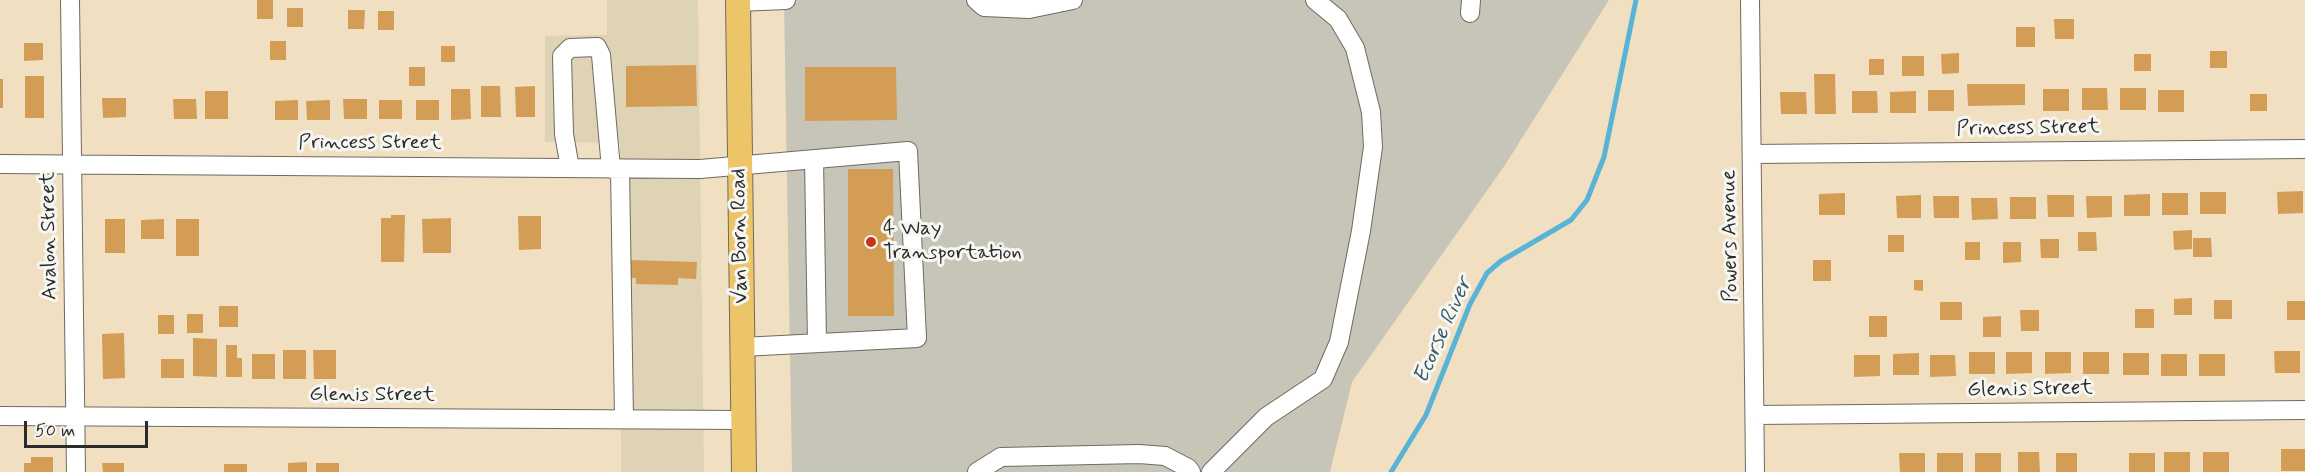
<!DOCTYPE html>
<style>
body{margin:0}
#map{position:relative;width:2305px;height:472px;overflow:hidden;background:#f1dfc2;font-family:Mynerve,sans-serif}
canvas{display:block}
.scale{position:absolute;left:24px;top:421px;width:124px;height:27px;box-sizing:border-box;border:3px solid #2b2b2b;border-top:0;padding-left:8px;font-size:18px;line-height:21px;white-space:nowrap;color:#2b2b2b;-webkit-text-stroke:4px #f6f6f2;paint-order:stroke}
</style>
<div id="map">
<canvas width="2305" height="472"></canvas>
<div class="scale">50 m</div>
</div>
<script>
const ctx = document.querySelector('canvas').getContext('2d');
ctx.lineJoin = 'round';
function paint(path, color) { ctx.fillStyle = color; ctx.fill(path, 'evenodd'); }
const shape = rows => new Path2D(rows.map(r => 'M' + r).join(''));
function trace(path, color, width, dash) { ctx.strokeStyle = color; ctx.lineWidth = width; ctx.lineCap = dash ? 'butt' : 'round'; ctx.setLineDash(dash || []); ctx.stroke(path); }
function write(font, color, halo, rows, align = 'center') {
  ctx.font = font + ' Mynerve,sans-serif'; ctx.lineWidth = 6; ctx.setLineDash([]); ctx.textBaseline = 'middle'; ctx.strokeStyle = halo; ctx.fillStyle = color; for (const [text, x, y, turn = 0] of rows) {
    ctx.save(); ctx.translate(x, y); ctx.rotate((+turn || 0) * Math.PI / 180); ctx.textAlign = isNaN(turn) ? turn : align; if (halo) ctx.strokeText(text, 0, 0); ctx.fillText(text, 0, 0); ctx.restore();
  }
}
const built = shape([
 [607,0,698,0,704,472,621,472,620,143,545,142,545,36,607,35]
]);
const industrial = shape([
 [784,0,1609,0,1505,165,1352,382,1330,472,792,472]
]);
const stream = shape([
 [1391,472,1426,415,1470,304,1487,273,1501,261,1571,220,1587,200,1604,157,1636,0]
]);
const building = shape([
 [257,0,273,0,273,19,257,19],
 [287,8,303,8,303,27,287,27],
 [348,10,365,10,364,29,348,29],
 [378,11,394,11,394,30,378,30],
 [2054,19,2074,19,2074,39,2055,39],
 [2016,27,2035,27,2035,47,2016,47],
 [270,41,286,41,286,60,270,60],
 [24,43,43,43,43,60,24,61],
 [441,46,455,46,455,62,441,62],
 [2210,51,2227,51,2227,68,2210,68],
 [1959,53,1959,73,1942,74,1941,54],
 [2134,54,2151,54,2151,71,2134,71],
 [1902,56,1924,56,1924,76,1902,76],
 [1869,59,1884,59,1884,75,1869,75],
 [696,65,697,106,626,107,626,66],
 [409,67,425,67,425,86,409,86],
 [805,67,896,67,897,120,805,121],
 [1814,74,1835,74,1836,114,1815,114],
 [25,76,44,76,44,118,25,118],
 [0,79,3,79,3,108,0,108],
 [1967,84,2025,84,2025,105,1968,106],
 [481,86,500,86,501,117,481,117],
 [535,86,535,117,516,117,515,87],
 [2082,88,2107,88,2108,110,2082,110],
 [2120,88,2146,88,2146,110,2120,110],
 [451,89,470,89,471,119,451,120],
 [2043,89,2069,89,2069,111,2043,111],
 [1928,90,1954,90,1954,111,1928,111],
 [2158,90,2184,90,2184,112,2158,112],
 [205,91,228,91,228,119,205,119],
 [1852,91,1877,91,1878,113,1852,113],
 [1916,91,1916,113,1890,113,1890,92],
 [1780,92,1806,92,1807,114,1781,114],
 [2250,94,2267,94,2267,111,2250,111],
 [102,98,126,98,126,117,103,118],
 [173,99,196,99,197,119,174,119],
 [343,99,367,99,367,119,344,119],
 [298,100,298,120,275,120,275,101],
 [330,100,330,120,307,120,306,101],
 [379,100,402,100,402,119,379,119],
 [416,100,439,100,439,120,416,120],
 [848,169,893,169,894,316,848,316],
 [2303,191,2303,213,2278,214,2277,192],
 [2200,192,2226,192,2226,214,2200,214],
 [1845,193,1845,215,1819,215,1819,194],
 [2162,193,2188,193,2188,215,2162,215],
 [2150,194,2150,216,2124,216,2124,195],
 [1921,195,1921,218,1897,218,1896,196],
 [2047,195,2074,195,2074,217,2048,217],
 [1933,196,1959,196,1959,218,1934,218],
 [2086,196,2112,196,2112,217,2087,218],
 [2010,197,2036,197,2036,219,2010,219],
 [1971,198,1997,198,1998,219,1972,220],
 [391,215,405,215,404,262,381,262,381,218,391,218],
 [518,216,541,216,541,249,519,250],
 [451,218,451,253,423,253,422,219],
 [105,219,125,219,125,253,105,253],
 [164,219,164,239,141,239,141,220],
 [176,219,199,219,199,256,176,256],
 [2192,230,2192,249,2174,250,2173,231],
 [2078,232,2096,232,2097,251,2078,251],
 [1888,235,1904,235,1904,252,1888,252],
 [2193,238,2211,238,2212,257,2193,257],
 [2040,239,2059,239,2059,258,2041,258],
 [1965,242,1980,242,1980,260,1965,260],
 [2003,242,2021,242,2021,262,2003,263],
 [630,260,697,262,696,279,678,278,678,285,636,284,636,278,630,278],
 [1813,260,1831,260,1831,281,1813,281],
 [1914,280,1923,280,1923,291,1914,290],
 [2192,298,2192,315,2174,315,2174,299],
 [2214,300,2232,300,2232,319,2214,319],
 [2287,301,2305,301,2305,320,2287,320],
 [1940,302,1962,302,1962,320,1940,320],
 [219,306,238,306,238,327,219,327],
 [2135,309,2154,309,2154,328,2135,328],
 [2020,310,2039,310,2039,331,2021,331],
 [187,314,203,314,203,333,187,333],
 [158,315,174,315,174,334,158,334],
 [1869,316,1887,316,1887,337,1869,337],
 [2001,316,2001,337,1983,337,1983,317],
 [124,333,125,378,103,379,102,334],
 [193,338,217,339,217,377,193,376],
 [226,345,237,345,237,358,242,358,242,377,226,377],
 [283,350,306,350,306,379,283,379],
 [313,350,336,350,336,379,314,379],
 [2274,351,2300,351,2300,373,2275,373],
 [1969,352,1995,352,1995,374,1969,374],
 [2006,352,2032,352,2032,373,2006,374],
 [2045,352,2071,352,2071,373,2045,374],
 [2083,352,2109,352,2109,374,2083,374],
 [1919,353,1919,375,1893,375,1893,354],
 [2123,353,2149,353,2149,375,2123,375],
 [252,354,275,354,275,379,252,379],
 [2161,354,2187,354,2187,376,2161,376],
 [2199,354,2225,354,2225,376,2199,376],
 [1854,355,1880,355,1880,376,1854,377],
 [1930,355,1955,355,1956,376,1930,377],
 [161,359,184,359,184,378,161,378],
 [2281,449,2305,449,2305,471,2281,471],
 [2018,452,2039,452,2040,472,2018,472],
 [2164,452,2190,452,2190,472,2164,472],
 [2203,452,2229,452,2229,472,2203,472],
 [1899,453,1925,453,1925,472,1900,472],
 [1937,453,1963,453,1963,472,1937,472],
 [1975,453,2001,453,2001,472,1975,472],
 [2056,453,2077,453,2077,472,2056,472],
 [2129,453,2155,453,2155,472,2129,472],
 [31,457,53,457,53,472,24,472,24,463,31,463],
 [307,462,307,472,288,472,288,463],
 [102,463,124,463,124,472,103,472],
 [316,463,339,463,339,472,316,472],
 [224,464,247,464,247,472,224,472]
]);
const minor = shape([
 [70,0,76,472],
 [976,0,984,7,1029,9,1073,0],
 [1750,0,1755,472],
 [738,2,786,0],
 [1470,13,1471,0],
 [1752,154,2305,149],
 [814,159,817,343],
 [0,164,700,169,908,151,917,338,742,347],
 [570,168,564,134,562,56,570,48,597,47,601,55,611,169],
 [620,169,624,419],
 [1755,415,2305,410],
 [0,416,744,420],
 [977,472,1001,457,1139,454,1165,456,1188,468,1191,472],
 [1211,472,1266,417,1323,379,1339,342,1361,231,1373,147,1371,112,1355,48,1338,19,1315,0]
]);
const major = shape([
 [738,0,744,472]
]);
const markers = [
 [871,242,6,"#c8321e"]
];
const streetNames = [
 ["Princess Street",2028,129,-1],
 ["Princess Street",370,144],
 ["Avalon Street",50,236,-91],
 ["Van Born Road",741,236,-91],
 ["Powers Avenue",1731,236,-91],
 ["Glenis Street",2030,390,-1],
 ["Glenis Street",372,396]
];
const poiNames = [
 ["4 Way",883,230],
 ["Transportation",883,254]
];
const waterNames = [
 ["Ecorse River",1444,331,-66]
];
paint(built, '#ded3b4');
paint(industrial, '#c7c4b8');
trace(stream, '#58b3d6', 5);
paint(building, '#d39d56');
trace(minor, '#706a60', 20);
trace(major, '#706a60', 26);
trace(minor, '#fff', 18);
trace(major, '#edc569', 24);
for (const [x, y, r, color] of markers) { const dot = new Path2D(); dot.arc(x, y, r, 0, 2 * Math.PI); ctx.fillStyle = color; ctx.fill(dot); trace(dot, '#f6f6f2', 2); }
write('21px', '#2b2b2b', '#f6f6f2', streetNames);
write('21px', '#2b2b2b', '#f6f6f2', poiNames, 'left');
write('italic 22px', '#3b5b67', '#f6f6f2', waterNames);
</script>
